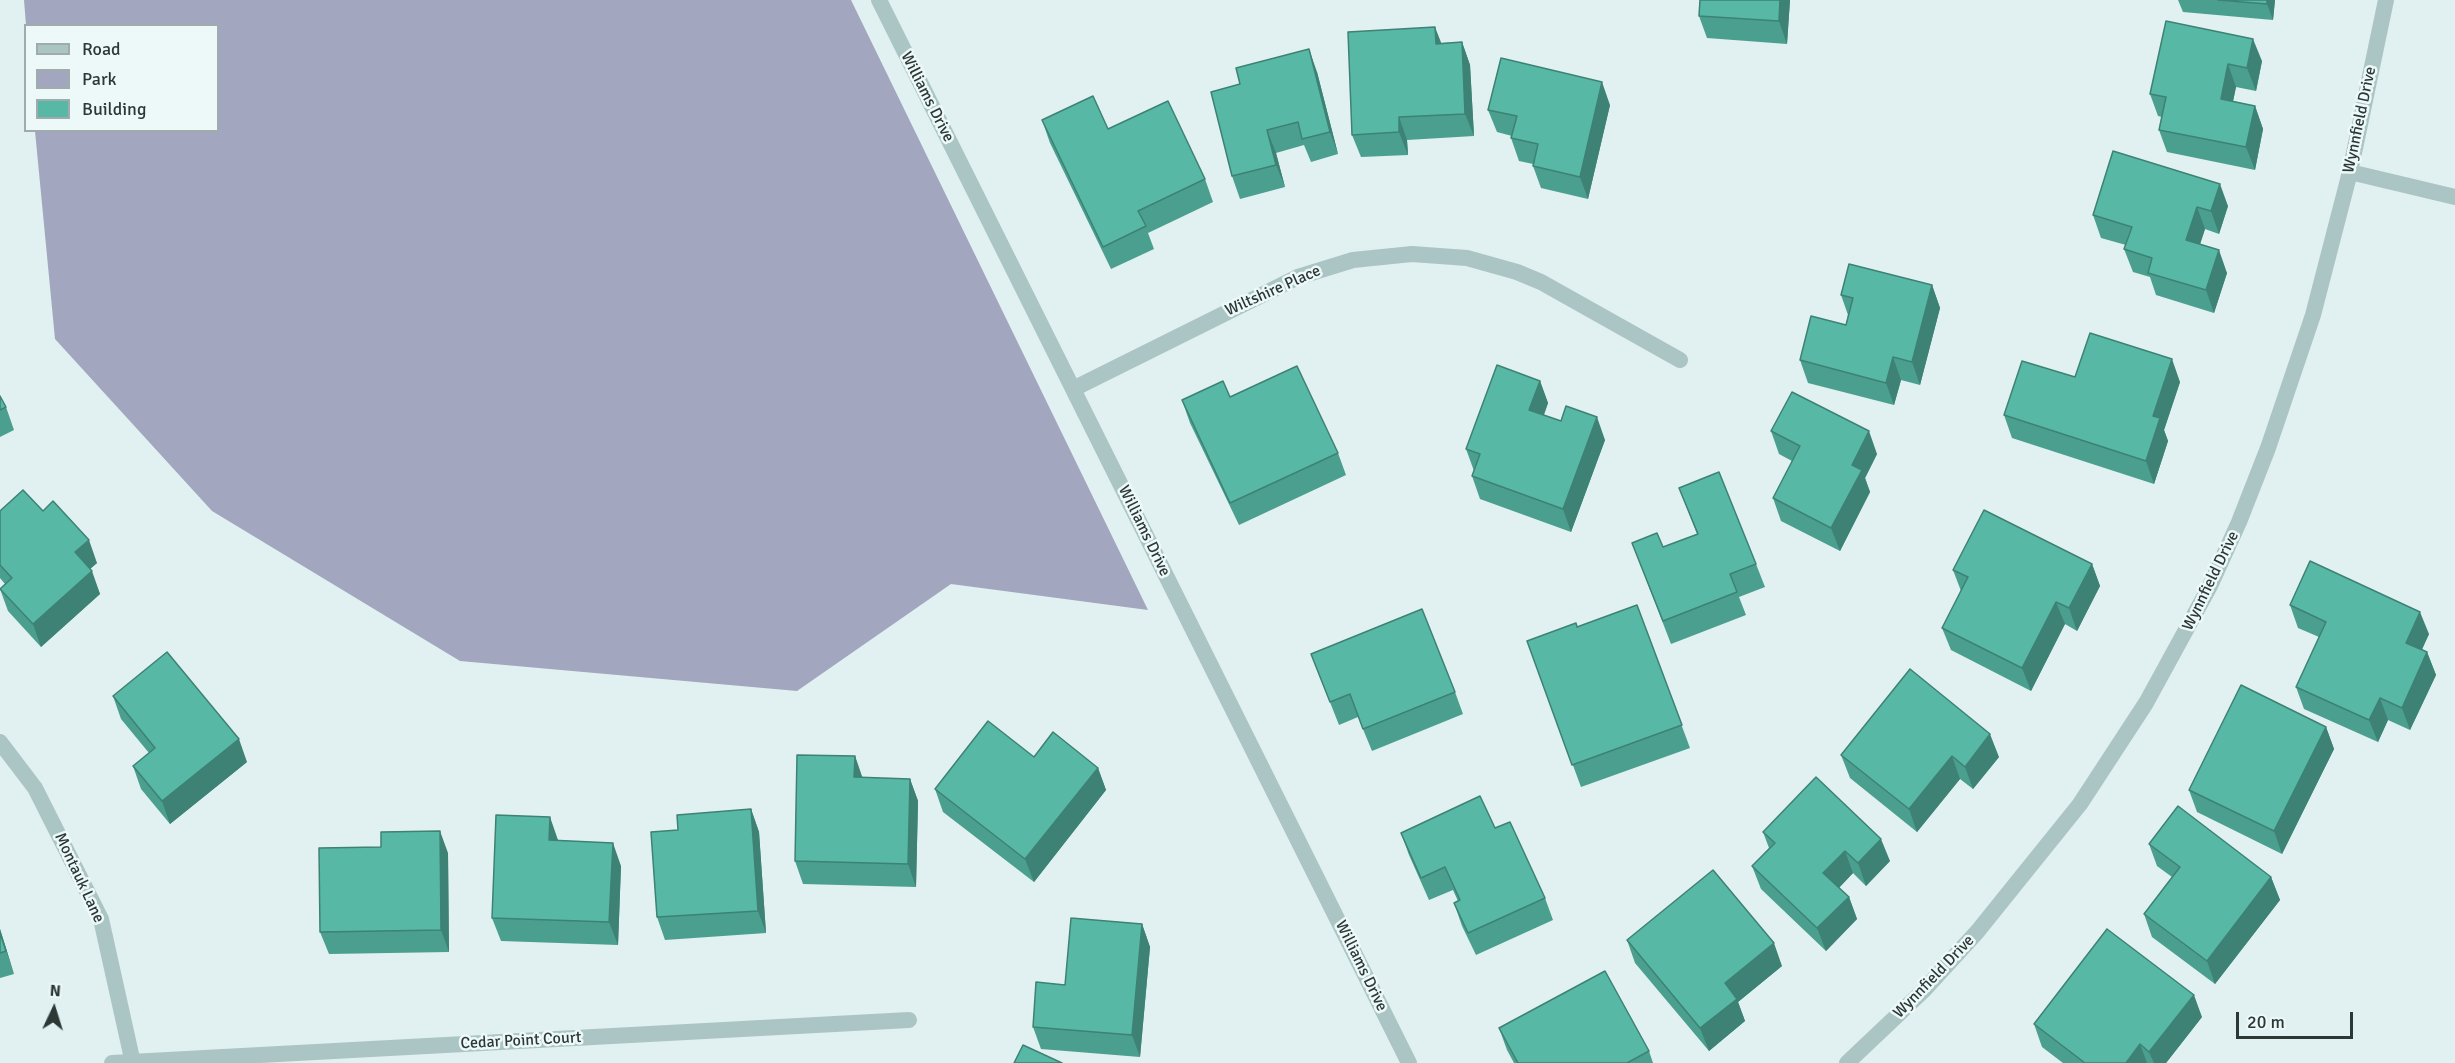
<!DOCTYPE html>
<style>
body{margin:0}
#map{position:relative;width:2455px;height:1063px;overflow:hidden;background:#e1f0f1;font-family:Signika,sans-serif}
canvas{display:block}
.legend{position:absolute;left:24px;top:24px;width:195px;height:108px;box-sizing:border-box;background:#edf8f9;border:2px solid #a0abab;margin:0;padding:8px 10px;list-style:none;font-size:18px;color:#2c3836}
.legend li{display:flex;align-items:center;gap:12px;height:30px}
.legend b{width:30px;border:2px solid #a0abab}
.north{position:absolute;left:24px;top:979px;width:60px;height:60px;-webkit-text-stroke:4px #edf8f9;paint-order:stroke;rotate:4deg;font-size:16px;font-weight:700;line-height:24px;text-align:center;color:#2c3836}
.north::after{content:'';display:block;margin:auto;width:21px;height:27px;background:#2c3836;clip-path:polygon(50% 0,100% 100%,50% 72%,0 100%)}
.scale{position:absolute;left:2236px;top:1012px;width:117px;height:27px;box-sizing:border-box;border:3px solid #2c3836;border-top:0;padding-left:8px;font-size:18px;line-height:21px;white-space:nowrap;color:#2c3836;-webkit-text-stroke:4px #edf8f9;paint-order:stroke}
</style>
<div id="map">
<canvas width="2455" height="1063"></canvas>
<ul class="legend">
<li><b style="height:8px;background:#abc5c5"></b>Road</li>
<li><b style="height:16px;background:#a2a6bf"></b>Park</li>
<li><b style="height:16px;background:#57b9a5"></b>Building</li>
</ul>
<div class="north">N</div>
<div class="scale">20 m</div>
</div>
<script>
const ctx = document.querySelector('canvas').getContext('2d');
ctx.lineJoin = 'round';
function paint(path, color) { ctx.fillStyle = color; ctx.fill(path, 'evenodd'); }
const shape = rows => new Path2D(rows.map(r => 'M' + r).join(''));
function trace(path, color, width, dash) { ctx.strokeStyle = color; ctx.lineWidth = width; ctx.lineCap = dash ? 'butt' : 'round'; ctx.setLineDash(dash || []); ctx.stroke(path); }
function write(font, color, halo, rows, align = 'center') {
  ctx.font = font + ' Signika,sans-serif'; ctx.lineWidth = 5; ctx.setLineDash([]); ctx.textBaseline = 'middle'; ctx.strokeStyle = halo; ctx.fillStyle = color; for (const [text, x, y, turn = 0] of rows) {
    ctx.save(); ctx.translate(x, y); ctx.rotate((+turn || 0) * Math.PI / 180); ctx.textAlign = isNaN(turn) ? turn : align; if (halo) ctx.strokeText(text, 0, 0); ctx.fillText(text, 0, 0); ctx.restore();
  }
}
const green = shape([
 [24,0,851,0,1148,610,951,584,797,691,460,661,212,511,55,339,35,131,218,130,218,26,26,25]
]);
const minor = shape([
 [879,0,1409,1063],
 [2350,172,2455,197],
 [1073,389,1298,277,1353,260,1412,254,1467,258,1517,272,1541,282,1680,360],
 [0,742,35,788,101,919,133,1063],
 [112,1063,909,1020],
 [1847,1063,1923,991,1977,932,2080,804,2146,703,2210,586,2239,522,2268,448,2313,315,2350,172,2386,0]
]);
const wall = shape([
 [1790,0,1787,44,1707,38,1699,16],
 [2178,0,2275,0,2273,20,2183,12],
 [2166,21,2262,61,2256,91,2236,87,2233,101,2255,106,2263,129,2255,170,2167,152,2159,130,2162,117,2158,116,2150,94],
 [1462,42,1470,65,1474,136,1407,140,1408,155,1361,157,1352,135,1441,43],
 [1317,72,1338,154,1311,162,1304,145,1276,153,1285,187,1240,199,1232,176,1211,92],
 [1610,105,1588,199,1541,188,1533,166,1533,164,1519,161,1511,138,1512,136,1497,132,1488,110],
 [1042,120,1108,129,1205,179,1213,202,1148,233,1154,249,1111,269,1050,143],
 [2113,151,2228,206,2219,234,2205,229,2200,244,2227,273,2214,313,2156,295,2150,277,2133,272,2124,249,2126,245,2101,238,2093,215],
 [1932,285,1940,308,1920,385,1901,380,1894,405,1808,383,1800,360,1846,325,1848,315,1841,295],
 [2075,377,2180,382,2164,430,2168,441,2154,484,2012,438,2004,415],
 [1540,381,1548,403,1544,415,1605,440,1571,532,1480,499,1472,476,1474,471,1466,449],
 [0,396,6,407,14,430,0,437],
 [1230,397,1338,453,1346,475,1239,525,1190,423,1182,400],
 [1771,431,1877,454,1865,478,1870,492,1840,551,1781,521,1773,498,1792,461,1779,454],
 [1679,488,1756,564,1765,587,1739,597,1746,615,1671,644,1632,543,1663,547,1697,534],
 [0,511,43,511,97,563,90,569,100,594,41,647,8,611,0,589,5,584,0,578],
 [2092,564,2100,586,2077,631,2065,624,2031,691,1951,650,1942,628,1961,591,1953,570],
 [1637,605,1690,748,1581,787,1527,641,1577,627],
 [2290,605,2429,634,2422,649,2427,652,2436,675,2410,730,2388,720,2378,742,2304,709,2296,687,2319,637,2298,628],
 [1311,654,1455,692,1463,714,1372,751,1358,717,1339,725],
 [113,696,247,762,170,824,141,789,133,766,149,753,121,719],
 [2326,727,2334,749,2282,854,2197,812,2189,790],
 [1841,755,1999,757,1973,789,1960,779,1917,832,1850,778],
 [855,756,862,778,910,779,918,801,916,887,803,884,795,861],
 [1034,757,1098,768,1106,790,1034,882,943,812,935,789],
 [751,809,759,832,766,933,665,940,657,917,678,830],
 [1495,828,1545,898,1553,920,1476,955,1462,926,1454,903,1458,901,1453,890,1429,900,1409,855,1401,833],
 [1763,832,1890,861,1866,886,1853,873,1839,888,1849,897,1857,919,1826,951,1761,889,1752,866,1769,848],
 [558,840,621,866,618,945,501,941,492,918],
 [2149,844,2271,877,2280,900,2215,984,2152,937,2144,914,2172,877,2157,866],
 [381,847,448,853,449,952,329,954,320,932],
 [1142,924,1150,947,1140,1057,1041,1049,1033,1027,1065,985],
 [0,929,14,974,0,978],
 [1627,940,1782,966,1738,1002,1745,1021,1709,1051,1635,963],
 [2202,1017,2166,1063,2063,1063,2042,1047,2034,1024],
 [1499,1028,1649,1051,1653,1063,1514,1063,1507,1050]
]);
const shadedWall = shape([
 [1780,0,1790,0,1787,44,1779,21],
 [2267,0,2275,0,2273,20,2267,4],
 [1435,27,1444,50,1436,44],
 [2253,39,2262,61,2256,91,2247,68],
 [1462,42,1470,65,1474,136,1465,114],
 [1309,49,1317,72,1338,154,1330,132],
 [2228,64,2236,87,2229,121,2221,99],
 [1602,82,1610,105,1588,199,1580,177],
 [2255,106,2263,129,2255,170,2246,147],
 [1399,117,1407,140,1408,155,1399,132],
 [1267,130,1276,153,1285,187,1276,165],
 [2220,184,2228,206,2219,234,2211,211],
 [2197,207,2205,229,2194,263,2186,240],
 [2219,250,2227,273,2214,313,2206,290],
 [1932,285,1940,308,1920,385,1912,362],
 [1893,357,1901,380,1894,405,1886,383],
 [2172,359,2180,382,2164,430,2168,441,2154,484,2146,461,2153,416],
 [1540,381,1548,403,1537,433,1529,410],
 [1597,417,1605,440,1571,532,1563,509],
 [1869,431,1877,454,1865,478,1870,492,1840,551,1831,528,1852,465],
 [89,540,97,563,83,575,75,552],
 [2092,564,2100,586,2077,631,2069,608],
 [92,571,100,594,41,647,33,624],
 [2056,602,2065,624,2031,691,2022,668],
 [2420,612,2429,634,2415,665,2406,643],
 [2427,652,2436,675,2410,730,2402,708],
 [2380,698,2388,720,2378,742,2369,720],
 [2326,727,2334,749,2282,854,2274,831],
 [1990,734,1999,757,1973,789,1965,767],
 [239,739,247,762,170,824,162,801],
 [855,756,863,779,854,777],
 [1952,756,1960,779,1917,832,1909,809],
 [1098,768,1106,790,1034,882,1025,859],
 [910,779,918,801,916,887,908,864],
 [751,809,759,832,766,933,758,911],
 [550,817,558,840,557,862,549,840],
 [440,831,448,853,449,952,441,930],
 [1881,839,1890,861,1866,886,1858,863],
 [613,843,621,866,618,945,609,922],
 [1845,851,1853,873,1832,895,1823,873],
 [2271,877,2280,900,2215,984,2207,961],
 [1849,897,1857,919,1826,951,1817,928],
 [1142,924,1150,947,1140,1057,1132,1035],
 [0,929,14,974,0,933],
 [1774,943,1782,966,1738,1002,1745,1021,1709,1051,1700,1028,1725,983],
 [2194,995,2202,1017,2166,1063,2154,1063,2149,1052],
 [2140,1044,2147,1063,2126,1063]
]);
const building = shape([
 [1700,0,1780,0,1779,21,1699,16,1700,0],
 [2218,0,2267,0,2267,4,2218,0],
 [2166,21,2253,39,2247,68,2228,64,2221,99,2255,106,2246,147,2159,130,2166,97,2150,94,2166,21],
 [1435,27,1436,44,1462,42,1465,114,1399,117,1399,132,1352,135,1348,32,1435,27],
 [1309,49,1330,132,1302,139,1298,122,1267,130,1276,165,1232,176,1211,92,1240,84,1236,68,1309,49],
 [1501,58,1602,82,1580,177,1533,166,1538,144,1511,138,1517,116,1488,110,1501,58],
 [1093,96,1108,129,1168,101,1205,179,1138,211,1146,226,1103,247,1042,120,1093,96],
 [2113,151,2220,184,2211,211,2197,207,2186,240,2219,250,2206,290,2148,273,2152,258,2124,249,2132,227,2093,215,2113,151],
 [1849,264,1932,285,1912,362,1893,357,1886,383,1800,360,1811,316,1846,325,1853,298,1841,295,1849,264],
 [2090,333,2172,359,2153,416,2160,418,2146,461,2004,415,2022,361,2075,377,2090,333],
 [1497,365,1540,381,1529,410,1561,421,1566,406,1597,417,1563,509,1472,476,1480,454,1466,449,1497,365],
 [1297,366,1338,453,1230,503,1182,400,1223,381,1230,397,1297,366],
 [1792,392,1869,431,1852,465,1862,470,1831,528,1773,498,1800,446,1771,431,1792,392],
 [0,396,6,407,0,410,0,396],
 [1719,472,1756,564,1730,574,1737,592,1663,621,1632,543,1657,533,1663,547,1698,534,1679,488,1719,472],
 [23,490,43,511,53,501,89,540,75,552,92,571,33,624,0,589,12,578,0,565,0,511,23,490],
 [1984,510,2092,564,2069,608,2056,602,2022,668,1942,628,1968,577,1953,570,1984,510],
 [2310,561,2420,612,2406,643,2427,652,2402,708,2380,698,2369,720,2296,687,2326,622,2290,605,2310,561],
 [1637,605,1682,725,1572,765,1527,641,1576,623,1577,627,1637,605],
 [1422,609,1455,692,1363,729,1350,694,1330,702,1311,654,1422,609],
 [167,652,239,739,162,801,133,766,155,748,113,696,167,652],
 [1910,669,1990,734,1965,767,1952,756,1909,809,1841,755,1910,669],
 [2241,685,2326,727,2274,831,2189,790,2241,685],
 [988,721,1034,757,1053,732,1098,768,1025,859,935,789,988,721],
 [797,755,855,756,854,777,910,779,908,864,795,861,797,755],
 [1816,777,1881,839,1858,863,1845,851,1823,873,1849,897,1817,928,1752,866,1775,843,1763,832,1816,777],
 [1480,796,1495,828,1510,822,1545,898,1468,933,1454,903,1460,900,1445,867,1421,878,1401,833,1480,796],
 [2178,806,2271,877,2207,961,2144,914,2180,867,2149,844,2178,806],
 [751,809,758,911,657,917,651,832,678,830,677,815,751,809],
 [496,815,550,817,549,840,613,843,609,922,492,918,496,815],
 [440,831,441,930,320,932,319,848,381,847,381,832,440,831],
 [1713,870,1774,943,1725,983,1737,999,1700,1028,1627,940,1713,870],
 [1071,918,1142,924,1132,1035,1033,1027,1036,982,1065,985,1071,918],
 [2107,929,2194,995,2149,1052,2140,1044,2126,1063,2085,1063,2034,1024,2107,929],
 [0,933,6,951,0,953,0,933],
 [1605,971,1649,1051,1627,1063,1518,1063,1499,1028,1605,971],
 [1023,1045,1062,1063,1014,1063,1023,1045]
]);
const streetNames = [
 ["Williams Drive",927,97,63],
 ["Wynnfield Drive",2360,120,-78],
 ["Wiltshire Place",1273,291,-24],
 ["Williams Drive",1144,531,64],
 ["Wynnfield Drive",2211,581,-64],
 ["Montauk Lane",79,878,65],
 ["Williams Drive",1361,966,64],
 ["Wynnfield Drive",1934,977,-46],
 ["Cedar Point Court",521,1041,-3]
];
paint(green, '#a2a6bf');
trace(minor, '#abc5c5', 16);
paint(wall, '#4b9f8e');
paint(shadedWall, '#3d8274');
paint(building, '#57b9a5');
trace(building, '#3d8274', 1.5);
write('16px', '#2c3836', '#edf8f9', streetNames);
</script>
